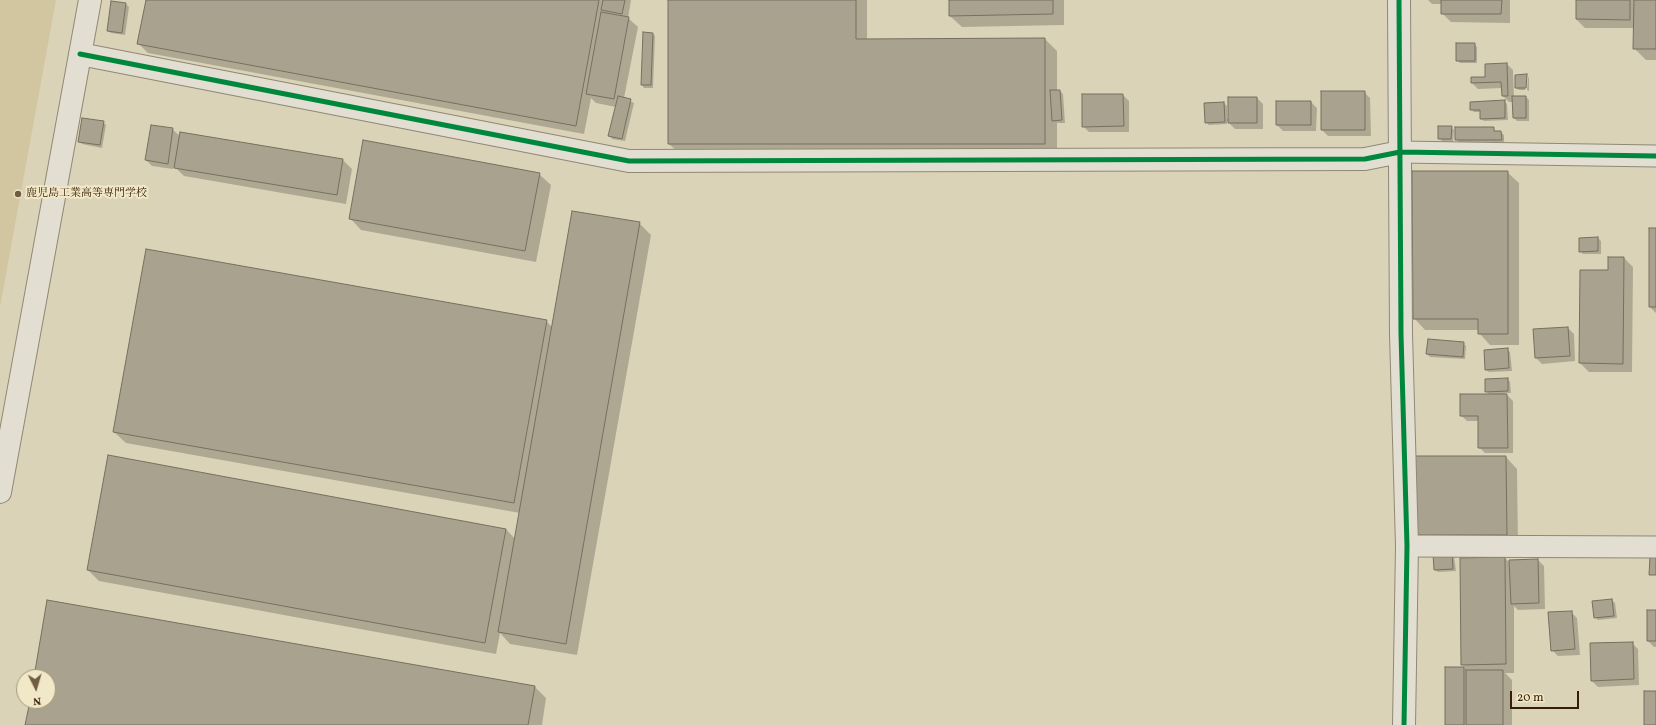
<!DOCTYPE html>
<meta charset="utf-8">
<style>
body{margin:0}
#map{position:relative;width:1656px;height:725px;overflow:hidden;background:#dad3b8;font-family:Vollkorn,serif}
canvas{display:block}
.north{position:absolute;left:16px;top:669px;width:40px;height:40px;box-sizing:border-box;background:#f1e8c7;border:1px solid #a79779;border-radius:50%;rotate:175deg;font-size:11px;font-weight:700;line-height:16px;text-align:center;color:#371d04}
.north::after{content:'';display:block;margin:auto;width:14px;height:18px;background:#705d43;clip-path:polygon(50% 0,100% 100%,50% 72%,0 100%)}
.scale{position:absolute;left:1510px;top:691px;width:69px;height:18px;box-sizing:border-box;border:2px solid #371d04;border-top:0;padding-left:5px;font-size:12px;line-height:14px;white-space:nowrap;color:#371d04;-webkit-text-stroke:3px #f1e8c7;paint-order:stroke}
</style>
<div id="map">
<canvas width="1656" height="725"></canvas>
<div class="north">N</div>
<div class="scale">20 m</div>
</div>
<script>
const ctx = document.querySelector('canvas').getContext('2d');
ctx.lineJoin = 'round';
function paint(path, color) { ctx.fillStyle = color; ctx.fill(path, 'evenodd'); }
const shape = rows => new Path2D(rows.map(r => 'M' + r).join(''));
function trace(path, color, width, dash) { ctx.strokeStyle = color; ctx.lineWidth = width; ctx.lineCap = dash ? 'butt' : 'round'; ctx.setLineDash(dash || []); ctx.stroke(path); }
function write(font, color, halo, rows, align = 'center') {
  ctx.font = font + ' Vollkorn,"Noto Serif JP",serif'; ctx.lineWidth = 4; ctx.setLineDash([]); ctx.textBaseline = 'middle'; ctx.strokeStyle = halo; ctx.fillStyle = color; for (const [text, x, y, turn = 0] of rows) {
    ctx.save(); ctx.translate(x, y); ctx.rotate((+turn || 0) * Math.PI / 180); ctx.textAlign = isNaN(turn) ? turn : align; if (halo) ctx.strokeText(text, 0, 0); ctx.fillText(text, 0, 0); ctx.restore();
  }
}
const green = shape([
 [0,0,56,0,0,307]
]);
const shadow = shape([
 [147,0,631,0,628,18,638,27,624,98,634,103,625,141,612,139,610,136,616,107,596,103,591,98,584,134,148,53,139,44],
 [669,0,867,0,867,40,1045,39,1057,51,1057,91,1060,91,1063,94,1065,123,1057,123,1057,155,681,155,669,144],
 [950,0,1064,0,1064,25,962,27,950,16],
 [1428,0,1510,0,1510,23,1451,22,1442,13,1442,4,1432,4],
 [1577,0,1656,0,1656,60,1646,60,1634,48,1635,28,1585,28,1576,19],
 [126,4,129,7,125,35,111,33,108,31],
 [653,34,655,36,653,88,644,88,642,85],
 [1474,44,1477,47,1477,63,1460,63,1457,60],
 [1507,64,1513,70,1514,97,1526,97,1529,100,1529,121,1517,121,1514,118,1514,102,1509,102,1503,96,1502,88,1478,89,1472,83,1486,78],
 [1526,75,1529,78,1529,91,1527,90,1528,77,1526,77,1525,90,1519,90,1516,88],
 [1364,92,1370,98,1371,136,1328,136,1322,130],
 [1123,95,1129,101,1129,132,1089,132,1083,126],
 [1257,98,1263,104,1263,129,1235,129,1227,121,1227,124,1209,125,1206,122,1224,103,1227,106,1227,119,1229,119],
 [1504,101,1507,104,1508,120,1484,121,1481,119,1481,112,1474,112,1471,109],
 [1311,102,1317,108,1316,131,1283,131,1277,125],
 [103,122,106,125,102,148,82,144,80,142],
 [1451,127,1454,130,1453,142,1442,141,1439,138],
 [1493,128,1496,132,1501,132,1504,135,1504,142,1459,142,1456,139],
 [172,129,180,136,343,160,352,169,346,204,184,176,174,166,173,169,152,166,146,160],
 [1507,172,1519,183,1519,345,1490,345,1479,333,1479,330,1425,330,1414,318],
 [539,174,551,185,536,262,361,230,350,218],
 [639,223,651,235,577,655,510,644,500,633,496,654,99,581,88,570,506,529,515,539,520,513,126,443,114,432,546,321,552,327],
 [1650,229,1656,229,1656,313,1650,307],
 [1598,238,1601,241,1601,254,1583,254,1580,251],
 [1609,258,1624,258,1633,267,1632,372,1589,372,1580,363,1609,271],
 [1568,328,1574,334,1575,361,1542,364,1536,358],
 [1463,343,1466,346,1465,359,1430,357,1427,354],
 [1507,349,1510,352,1512,371,1489,372,1486,370],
 [1508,379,1510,382,1511,393,1505,393,1513,401,1513,453,1485,453,1479,447,1479,421,1467,421,1461,415,1490,395,1486,391],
 [1506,457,1517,469,1518,546,1428,546,1416,534],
 [1434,555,1454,556,1456,571,1438,572,1435,570],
 [1505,558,1511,564,1538,560,1544,566,1545,609,1518,610,1514,606,1514,673,1505,673,1512,680,1512,725,1446,725,1446,668,1465,668,1462,664],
 [1612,600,1615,603,1617,618,1598,620,1595,617],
 [48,602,535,687,546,698,542,725,26,725,31,701,48,701,48,677,35,677],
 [1656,611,1656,647,1654,647,1648,641],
 [1571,612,1577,618,1580,655,1558,656,1552,650],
 [1632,643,1638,649,1639,685,1598,687,1592,681]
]);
const building = shape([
 [146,0,599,0,576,126,137,44,146,0],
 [603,0,625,0,622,14,601,10,603,0],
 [668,0,856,0,856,39,1045,38,1045,144,668,144,668,0],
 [949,0,1053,0,1053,14,949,16,949,0],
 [1441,0,1502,0,1501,14,1441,14,1441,0],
 [1576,0,1630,0,1630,20,1576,19,1576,0],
 [1634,0,1656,0,1656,49,1633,49,1634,0],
 [111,1,126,3,122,33,107,31,111,1],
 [601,12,629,17,614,99,586,94,601,12],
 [643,32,653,33,651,85,641,85,643,32],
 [1456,43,1475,43,1475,61,1456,61,1456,43],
 [1507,63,1508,96,1502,96,1501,82,1471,83,1471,77,1485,77,1485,64,1507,63],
 [1527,74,1526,88,1515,88,1515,75,1527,74],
 [1050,90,1060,90,1062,120,1052,121,1050,90],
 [1321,91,1365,91,1365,130,1321,130,1321,91],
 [1082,94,1123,94,1124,126,1082,127,1082,94],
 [618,96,631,99,622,139,608,136,618,96],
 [1512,96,1526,96,1526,118,1513,118,1512,96],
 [1228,97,1257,97,1257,123,1228,123,1228,97],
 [1505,100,1505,118,1480,119,1480,110,1470,110,1470,102,1505,100],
 [1276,101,1311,101,1311,125,1276,125,1276,101],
 [1224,102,1225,122,1205,123,1204,103,1224,102],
 [82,118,104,121,100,145,78,142,82,118],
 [151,125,173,128,168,164,145,160,151,125],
 [1438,126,1452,126,1451,139,1438,139,1438,126],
 [1455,127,1494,127,1494,131,1501,131,1502,140,1455,140,1455,127],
 [180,132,343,159,337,195,174,168,180,132],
 [363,140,540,173,525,251,349,219,363,140],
 [1412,171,1508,171,1508,334,1478,334,1478,319,1413,319,1412,171],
 [572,211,640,222,566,644,498,632,572,211],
 [1649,228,1656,228,1656,307,1649,307,1649,228],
 [1598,237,1598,251,1579,252,1579,238,1598,237],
 [146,249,547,320,514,503,113,432,146,249],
 [1608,257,1624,257,1623,364,1579,363,1580,270,1608,270,1608,257],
 [1568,327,1570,356,1535,358,1533,329,1568,327],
 [1428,339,1464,342,1463,357,1426,354,1428,339],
 [1508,348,1509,368,1485,370,1484,350,1508,348],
 [1508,378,1508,391,1485,392,1485,379,1508,378],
 [1460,394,1507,394,1508,448,1478,448,1478,416,1460,416,1460,394],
 [108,455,506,529,485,643,87,570,108,455],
 [1415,456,1506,456,1507,535,1415,535,1415,456],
 [1452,552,1453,569,1434,570,1433,554,1452,552],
 [1505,557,1506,664,1461,665,1460,558,1505,557],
 [1650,557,1656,557,1656,575,1649,575,1650,557],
 [1538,559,1539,603,1511,604,1509,560,1538,559],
 [1612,599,1614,616,1594,618,1592,601,1612,599],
 [47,600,535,686,528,725,25,725,30,701,48,701,48,677,34,677,47,600],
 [1647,610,1656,610,1656,641,1647,641,1647,610],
 [1572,611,1575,649,1551,651,1548,612,1572,611],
 [1633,642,1634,679,1591,681,1590,643,1633,642],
 [1445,667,1464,667,1464,725,1445,725,1445,667],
 [1466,670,1503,670,1503,725,1466,725,1466,670],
 [1644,691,1656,691,1656,725,1644,725,1644,691]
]);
const minor = shape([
 [1400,152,1656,156],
 [1407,546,1656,547]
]);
const tertiary = shape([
 [1399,0,1401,334,1407,546,1404,725],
 [80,54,629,161,1365,159,1400,152],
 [0,492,90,0]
]);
const cycleway = shape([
 [1399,0,1401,334,1407,546,1404,725],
 [80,54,629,161,1365,159,1400,152,1656,156]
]);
const markers = [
 [18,194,4,"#705d43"]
];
const poiNames = [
 ["鹿児島工業高等専門学校",26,194]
];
paint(green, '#d2c6a0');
paint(shadow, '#0003');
paint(building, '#a9a28f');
trace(building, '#776f5e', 1);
trace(minor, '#8f8875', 23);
trace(tertiary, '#8f8875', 24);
trace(minor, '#e2ded1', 21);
trace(tertiary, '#e2ded1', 22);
trace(cycleway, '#00873e', 5);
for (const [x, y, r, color] of markers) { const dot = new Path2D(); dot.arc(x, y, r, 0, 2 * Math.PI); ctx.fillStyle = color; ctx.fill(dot); trace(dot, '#f1e8c7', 1.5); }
write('11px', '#371d04', '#f1e8c7', poiNames, 'left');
</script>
